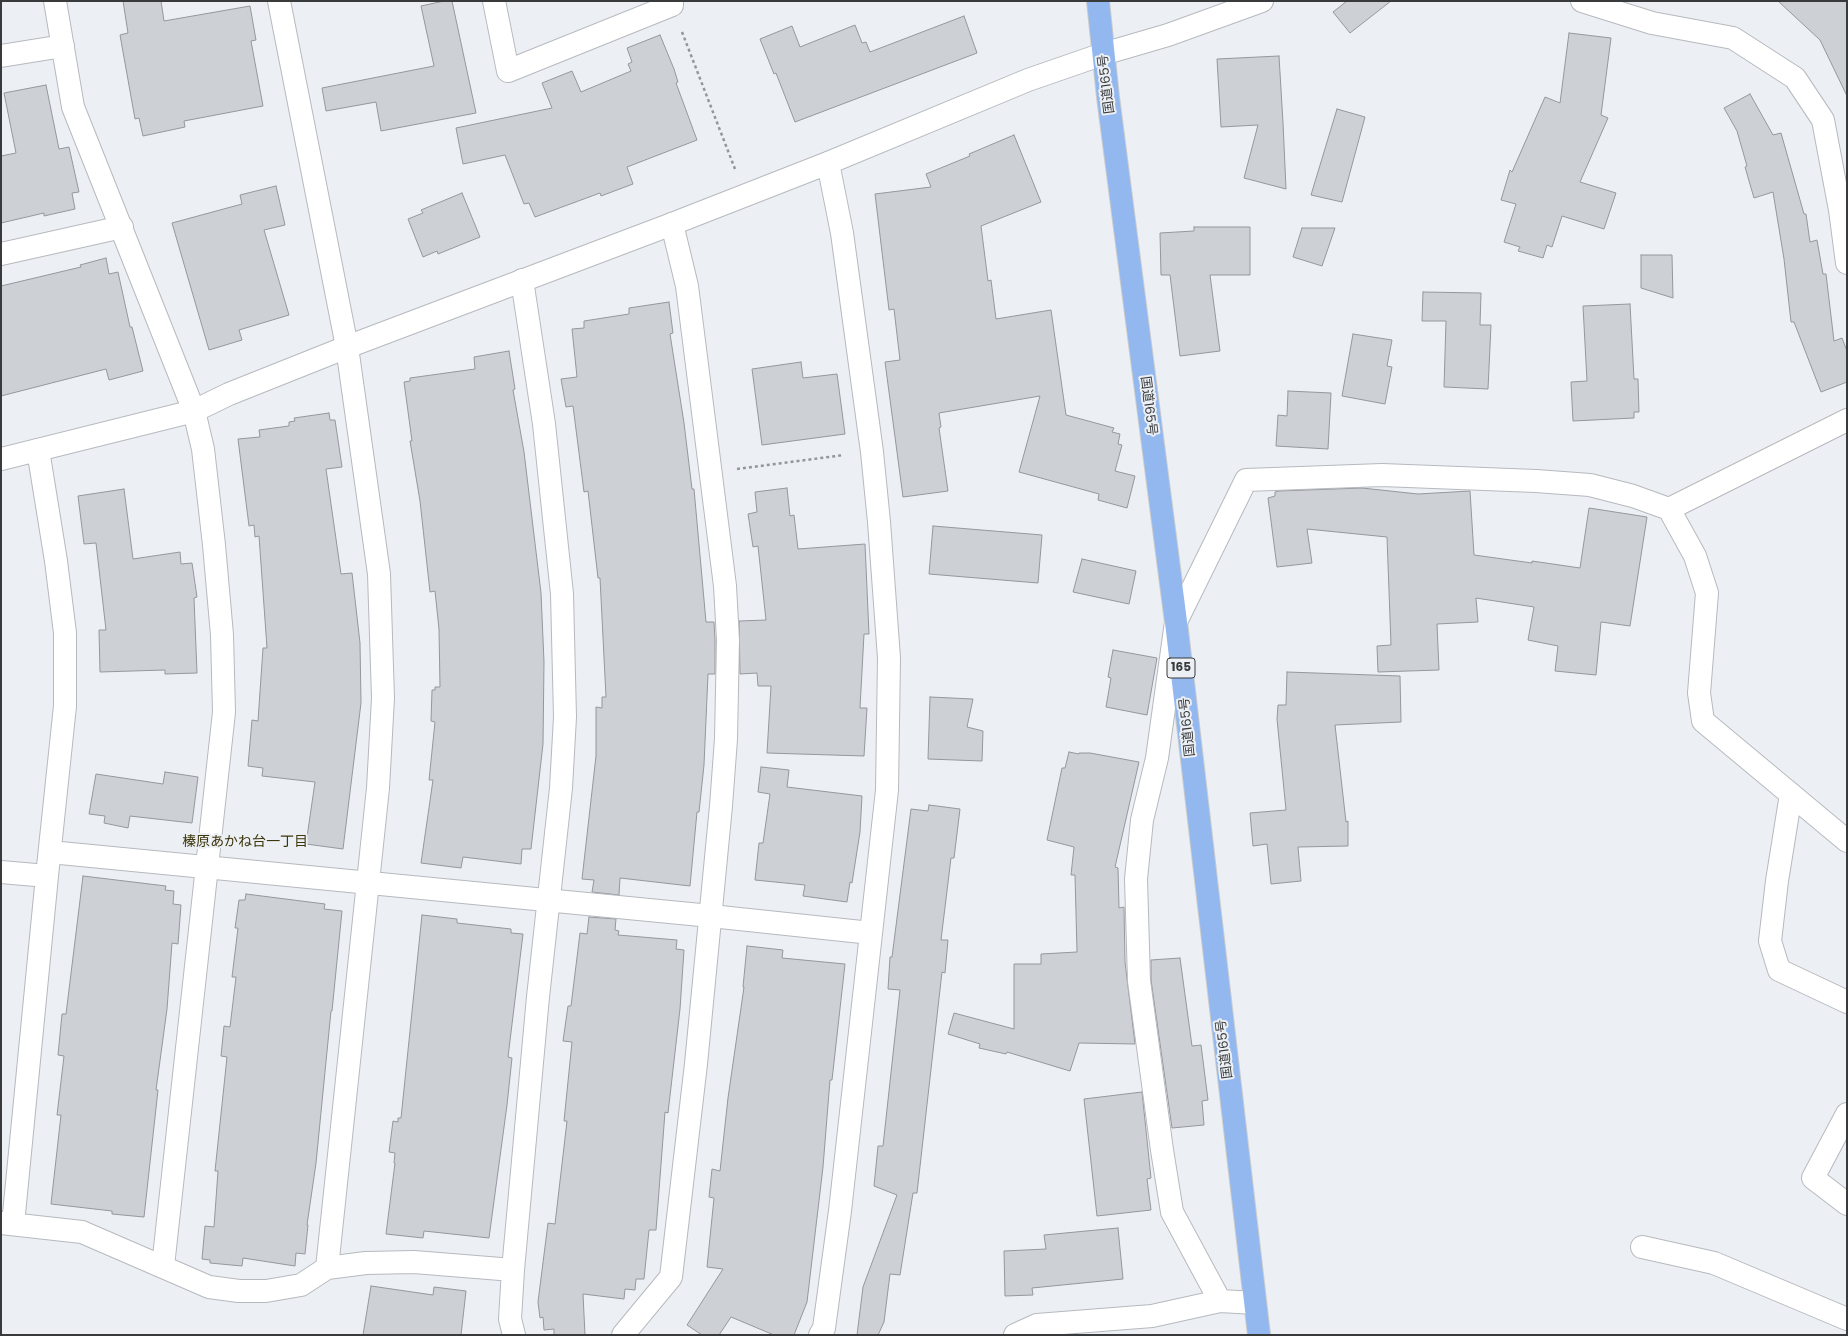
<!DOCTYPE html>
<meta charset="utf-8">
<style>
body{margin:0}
#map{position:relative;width:1848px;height:1336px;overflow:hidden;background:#ecf0f5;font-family:Poppins,sans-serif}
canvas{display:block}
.frame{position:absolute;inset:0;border:2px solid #383a3c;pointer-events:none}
</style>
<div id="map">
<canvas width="1848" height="1336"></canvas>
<div class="frame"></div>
</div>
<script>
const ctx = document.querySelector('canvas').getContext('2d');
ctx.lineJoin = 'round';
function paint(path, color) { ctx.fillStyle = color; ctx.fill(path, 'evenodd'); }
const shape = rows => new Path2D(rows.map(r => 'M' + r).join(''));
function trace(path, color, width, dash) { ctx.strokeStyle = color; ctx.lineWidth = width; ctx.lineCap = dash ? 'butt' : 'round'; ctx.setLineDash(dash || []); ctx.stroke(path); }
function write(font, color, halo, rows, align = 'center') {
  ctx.font = font + ' Poppins,"Noto Sans JP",sans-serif'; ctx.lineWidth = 4; ctx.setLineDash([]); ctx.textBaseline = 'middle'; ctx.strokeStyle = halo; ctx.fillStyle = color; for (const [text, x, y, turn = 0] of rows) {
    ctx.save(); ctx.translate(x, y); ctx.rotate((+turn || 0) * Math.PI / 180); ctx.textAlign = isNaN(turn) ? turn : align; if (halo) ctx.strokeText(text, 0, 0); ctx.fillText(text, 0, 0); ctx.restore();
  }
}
const building = shape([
 [123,1,161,1,164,21,250,6,256,40,251,41,263,106,184,121,185,127,143,136,139,118,135,119,120,35,128,33,123,1],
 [444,1,452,1,476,113,381,131,376,102,326,111,322,88,434,66,421,6,444,1],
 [1347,1,1391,1,1350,33,1333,12,1347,1],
 [1778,1,1847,1,1847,96,1820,40,1778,1],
 [964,16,977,53,795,122,776,73,774,74,760,39,792,26,800,47,855,25,862,43,866,42,870,52,964,16],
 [1569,33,1611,38,1601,115,1608,118,1580,182,1616,193,1604,229,1562,216,1552,247,1547,245,1543,258,1518,251,1520,247,1504,242,1516,204,1501,200,1510,170,1512,172,1545,97,1560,103,1569,33],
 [660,35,674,69,678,82,676,83,697,140,627,167,633,184,601,196,600,193,535,217,529,203,524,204,505,155,463,164,456,128,552,108,542,83,572,71,581,92,631,71,628,64,632,62,627,48,660,35],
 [1279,56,1283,123,1286,189,1244,178,1258,125,1221,127,1217,59,1279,56],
 [46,85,59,149,69,147,79,192,72,193,75,209,44,216,44,213,1,223,1,156,16,153,4,93,46,85],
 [1750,94,1773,135,1781,133,1804,214,1806,214,1810,242,1817,240,1823,274,1826,274,1834,341,1842,338,1847,351,1847,382,1821,392,1794,322,1791,322,1784,259,1773,192,1754,198,1745,167,1747,166,1737,131,1724,108,1750,94],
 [1337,109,1365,117,1342,202,1311,195,1337,109],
 [1014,135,1041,202,981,226,988,281,991,280,996,319,1051,310,1066,415,1114,428,1112,432,1120,434,1118,444,1122,445,1115,471,1135,476,1127,508,1098,500,1099,494,1019,472,1040,396,939,413,941,427,939,428,948,491,903,497,885,362,900,360,894,309,889,310,875,194,931,187,926,174,970,156,969,154,1014,135],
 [276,186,285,225,264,230,289,315,239,330,242,340,209,350,172,223,242,204,240,195,276,186],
 [462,193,480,237,438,254,437,251,423,257,408,219,423,213,421,210,462,193],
 [1194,227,1250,227,1250,275,1210,275,1220,351,1180,356,1170,275,1161,275,1160,233,1194,231,1194,227],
 [1302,228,1335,228,1322,266,1293,257,1302,228],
 [1641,255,1672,255,1673,298,1641,288,1641,255],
 [106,258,109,274,118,272,130,327,132,327,143,371,109,380,106,369,1,396,1,286,81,267,80,265,106,258],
 [1423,292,1481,293,1480,325,1491,325,1488,389,1444,387,1446,321,1422,321,1423,292],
 [669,302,673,333,670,334,684,423,692,489,694,489,706,622,714,622,715,640,715,674,708,674,704,765,699,812,697,812,690,886,620,878,619,895,592,892,594,880,582,879,596,756,596,707,602,708,602,697,606,697,600,578,598,578,588,491,584,492,573,406,566,407,561,379,577,377,572,329,584,328,584,321,629,314,629,308,669,302],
 [1630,304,1634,379,1638,379,1639,412,1634,412,1634,418,1573,421,1571,382,1587,381,1583,306,1630,304],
 [1353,334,1392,340,1387,366,1392,367,1385,404,1342,396,1353,334],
 [509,351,515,389,513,390,524,452,541,593,544,662,543,744,531,849,522,849,521,864,463,857,461,868,421,863,433,780,429,780,435,722,431,721,432,690,435,690,435,687,440,687,439,629,435,591,430,592,420,501,410,441,412,441,404,382,410,381,410,378,475,369,474,357,509,351],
 [801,362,803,378,837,374,845,434,762,445,752,369,801,362],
 [1288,391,1331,393,1328,449,1276,446,1278,415,1287,416,1288,391],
 [329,413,330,420,335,420,342,467,326,469,341,574,352,573,360,643,361,703,343,849,306,844,315,782,262,776,263,768,248,766,252,720,258,721,263,648,267,648,259,536,255,537,254,525,249,526,238,439,260,437,259,430,289,426,289,422,295,421,294,418,329,413],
 [787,488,790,516,794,515,798,549,865,544,869,634,864,634,860,708,867,708,864,756,767,753,771,686,758,686,757,673,740,674,739,621,766,620,758,546,753,547,748,514,757,512,755,492,787,488],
 [1362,488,1418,494,1470,491,1474,555,1532,563,1532,561,1580,568,1589,508,1647,517,1630,626,1601,622,1596,675,1555,671,1558,646,1528,640,1534,607,1476,598,1478,622,1437,624,1439,670,1378,672,1377,646,1391,645,1387,537,1307,529,1312,563,1277,567,1268,498,1275,496,1275,492,1279,491,1362,488],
 [124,489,133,559,180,552,181,564,192,563,197,597,194,598,197,673,165,674,165,670,100,672,99,630,106,630,96,543,84,544,78,496,124,489],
 [933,526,1042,535,1038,583,929,574,933,526],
 [1082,559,1136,571,1129,604,1073,592,1082,559],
 [1113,650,1157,658,1147,715,1106,707,1111,678,1108,677,1113,650],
 [1287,672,1400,676,1401,722,1335,725,1346,822,1348,821,1348,846,1298,847,1301,881,1271,884,1267,844,1253,846,1250,813,1286,810,1277,719,1278,705,1286,705,1287,672],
 [930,697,973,699,967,727,983,731,982,761,928,759,930,697],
 [1069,752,1079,754,1079,753,1090,753,1139,762,1115,867,1118,868,1119,908,1124,907,1125,962,1135,1044,1079,1043,1070,1071,1007,1052,1006,1054,979,1048,980,1044,948,1034,954,1013,1014,1029,1014,964,1041,964,1041,954,1077,952,1075,875,1071,875,1074,847,1047,840,1062,768,1065,768,1069,752],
 [761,767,789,770,787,787,862,796,860,832,852,883,850,882,847,902,803,896,805,885,755,880,759,843,763,843,770,794,758,792,761,767],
 [165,772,198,777,192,823,130,816,128,828,104,823,105,816,89,814,96,774,163,784,165,772],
 [929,805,960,809,954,858,951,858,941,940,948,940,945,973,942,972,917,1193,913,1193,900,1275,890,1274,884,1322,878,1335,857,1335,863,1287,897,1195,874,1186,878,1146,883,1146,900,990,888,989,890,957,892,957,911,809,928,811,929,805],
 [83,876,166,886,165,890,174,891,173,904,181,905,178,944,172,943,167,1009,156,1090,158,1090,144,1217,112,1214,112,1211,51,1204,61,1115,57,1115,64,1056,58,1055,62,1014,66,1014,83,876],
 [246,894,325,904,324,909,342,911,332,1011,331,1011,316,1163,307,1225,308,1225,305,1254,296,1253,295,1266,243,1258,242,1266,210,1263,210,1260,202,1259,205,1226,214,1227,218,1171,215,1171,227,1057,221,1056,224,1026,230,1027,236,977,232,977,238,928,235,928,239,900,245,900,246,894],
 [422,915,457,919,457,923,511,929,511,933,523,934,508,1057,512,1058,507,1105,489,1238,424,1231,423,1238,386,1234,395,1163,394,1163,395,1153,389,1152,393,1121,398,1122,398,1118,401,1118,422,915],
 [589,917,616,919,615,930,619,931,618,935,677,940,676,949,684,950,680,1009,668,1113,665,1112,656,1230,649,1230,644,1279,636,1279,635,1290,625,1289,624,1299,583,1294,585,1335,554,1335,554,1329,544,1330,543,1317,540,1318,538,1302,548,1223,555,1224,567,1121,564,1121,572,1042,563,1041,568,1006,571,1006,580,933,587,934,589,917],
 [747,946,783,950,782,958,845,964,832,1080,830,1080,823,1167,807,1302,794,1335,774,1335,731,1317,719,1335,702,1335,687,1325,723,1269,707,1267,714,1198,709,1197,712,1169,720,1171,728,1098,744,987,743,987,747,946],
 [1180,958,1192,1046,1201,1045,1208,1100,1202,1101,1204,1125,1172,1128,1151,980,1151,960,1180,958],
 [1142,1092,1151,1178,1147,1179,1151,1210,1097,1216,1084,1099,1142,1092],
 [1118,1228,1123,1279,1032,1288,1033,1295,1005,1296,1004,1251,1046,1249,1044,1235,1118,1228],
 [371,1286,433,1295,434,1287,466,1291,461,1335,363,1335,371,1286]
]);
const path = shape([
 [682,32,735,169],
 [737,469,844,455]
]);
const street = shape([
 [55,1,73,107,194,411,203,449,214,545,222,635,224,712,163,1266],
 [494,1,508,71,672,5,672,1],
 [1582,1,1652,23,1733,38,1795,78,1823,120,1840,210,1847,263],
 [1,56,63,46],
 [1,254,122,227],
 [1669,509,1695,556,1707,593,1699,693,1703,721,1847,841],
 [1791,794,1777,881,1770,941,1779,970,1847,1002],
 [50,852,711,916,871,933],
 [1,872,47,876],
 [1847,1114,1813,1178,1847,1204],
 [1,1223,82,1232,209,1287,239,1291,266,1291,301,1285,327,1268,366,1263,414,1262,513,1270],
 [13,1224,47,876,65,706,65,633,56,561,38,450],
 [1642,1247,1714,1263,1847,1319],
 [327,1268,378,788,383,698,379,574,347,347],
 [1220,1301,1172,1212,1162,1150,1139,981,1136,879,1142,820,1157,758,1176,622,1246,480,1382,475,1536,481,1590,485,1633,496,1669,509,1847,420],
 [514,1335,510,1319,513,1270,538,997,561,788,565,717,562,594,544,424,522,280],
 [623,1335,671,1277,696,1064,721,806,726,739,728,640,725,586,687,286,672,224],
 [820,1335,824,1328,840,1211,887,790,889,658,879,522,872,452,842,233,828,163],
 [1015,1335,1037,1325,1152,1316,1220,1301,1255,1303]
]);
const secondary = shape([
 [279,1,347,347],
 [1,459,194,411,229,394,347,347,672,224,828,163,1028,80,1103,54,1168,35,1262,1]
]);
const highway = shape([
 [1098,1,1108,97,1176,622,1259,1335]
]);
const shields = [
 [1181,668,28]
];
const shieldNames = [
 ["165",1181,668]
];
const streetNames = [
 ["国道165号",1107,84,-97],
 ["国道165号",1148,406,83],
 ["国道165号",1188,727,-96],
 ["国道165号",1225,1049,-97]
];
const neighbourhoodNames = [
 ["榛原あかね台一丁目",245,842]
];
paint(building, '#cdd1d6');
trace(building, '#94979c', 1);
trace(street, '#b6b9be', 24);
trace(secondary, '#b6b9be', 24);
trace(highway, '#cbcccc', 24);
trace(path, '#93969a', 2.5, [3, 3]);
trace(street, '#fff', 22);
trace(secondary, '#fff', 22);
trace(highway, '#92b8ef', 22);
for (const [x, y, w] of shields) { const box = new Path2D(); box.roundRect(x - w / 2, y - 10, w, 20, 3); ctx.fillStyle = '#ecf0f5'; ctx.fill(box); trace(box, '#383a3c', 1); }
write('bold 12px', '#383a3c', null, shieldNames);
write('13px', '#383a3c', '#ecf0f5', streetNames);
write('14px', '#3e360b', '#ecf0f5', neighbourhoodNames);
</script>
